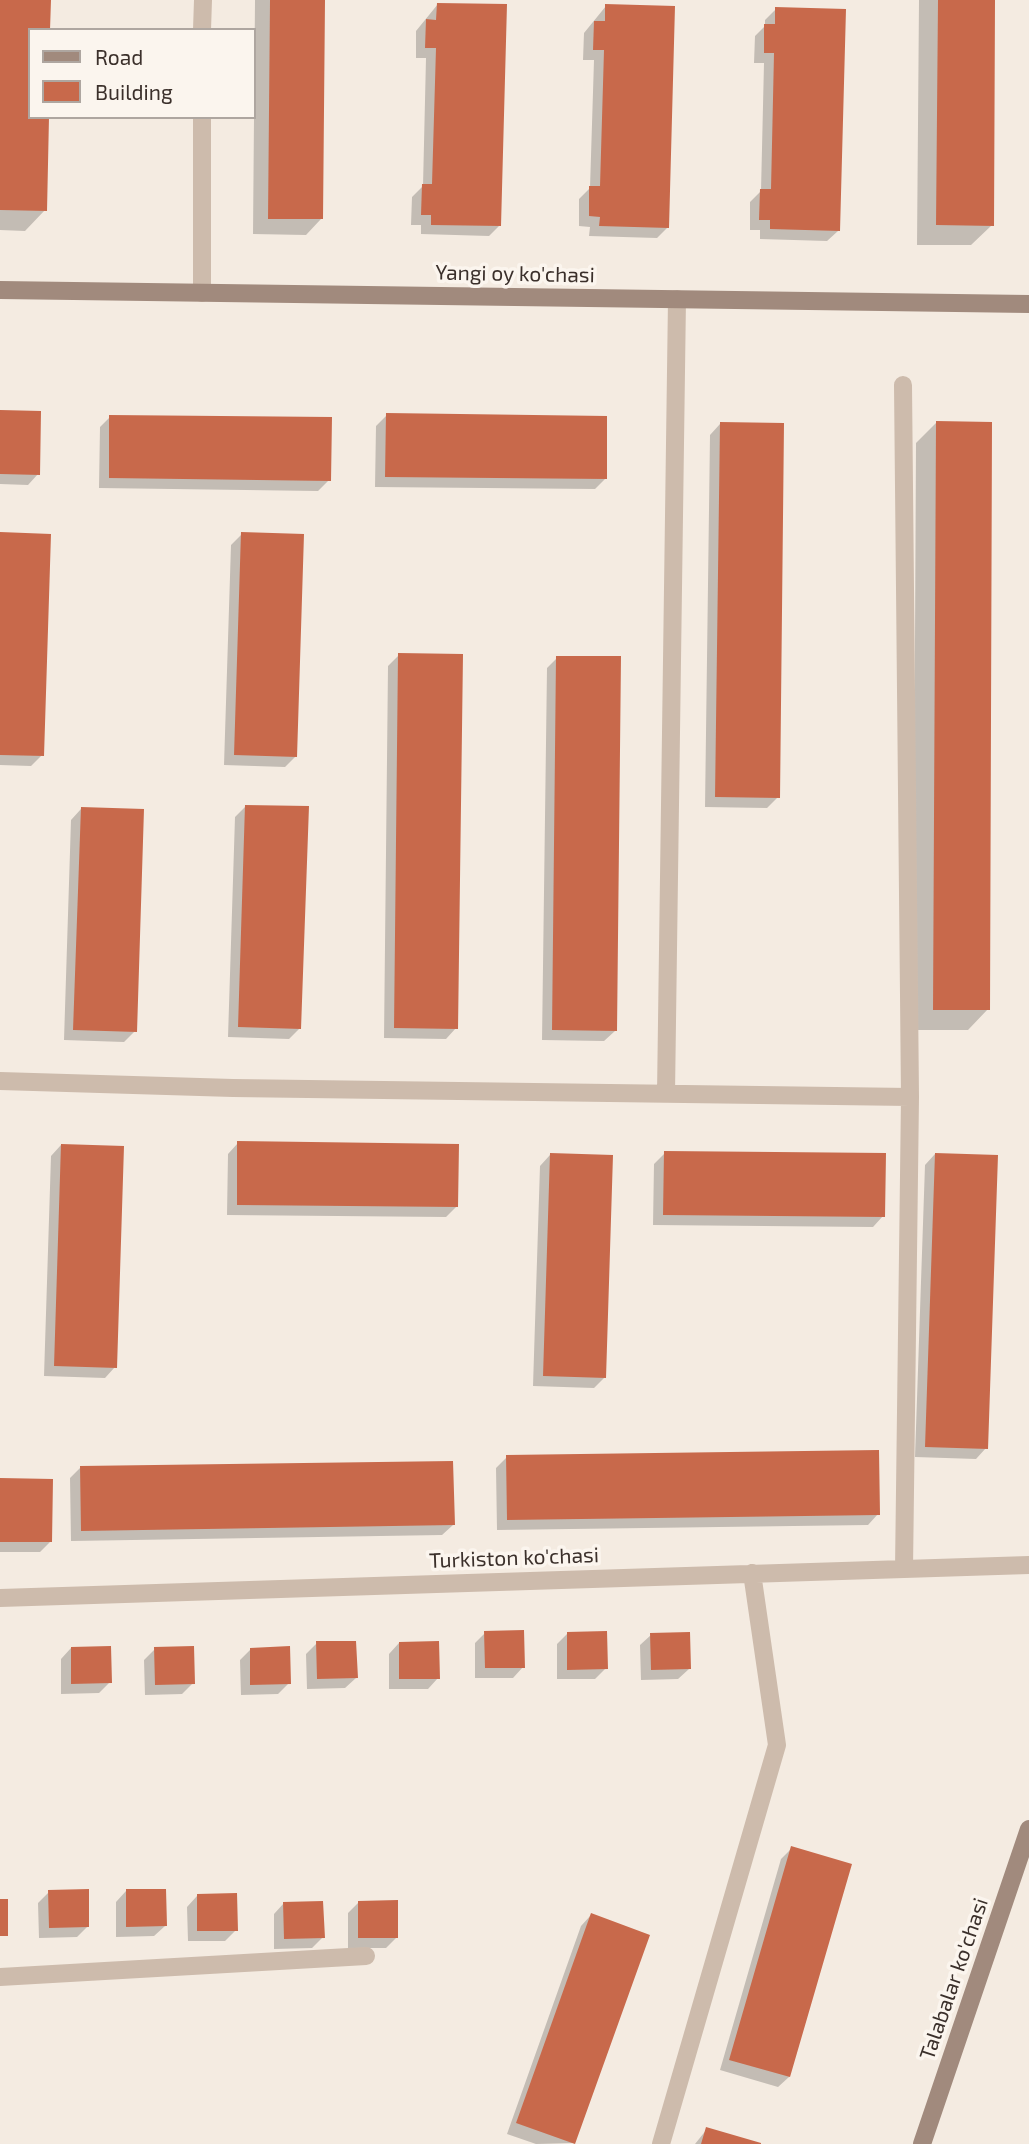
<!DOCTYPE html>
<style>
body{margin:0}
#map{position:relative;width:1029px;height:2144px;overflow:hidden;background:#f4ebe1;font-family:"Exo 2",sans-serif}
canvas{display:block}
.legend{position:absolute;left:28px;top:28px;width:228px;height:91px;box-sizing:border-box;background:#fbf5ee;border:2px solid #aea6a0;margin:0;padding:9px 12px;list-style:none;font-size:21px;color:#3b302b}
.legend li{display:flex;align-items:center;gap:14px;height:35px}
.legend b{width:35px;border:2px solid #aea6a0}
</style>
<div id="map">
<canvas width="1029" height="2144"></canvas>
<ul class="legend">
<li><b style="height:9px;background:#a18a7d"></b>Road</li>
<li><b style="height:19px;background:#c8694b"></b>Building</li>
</ul>
</div>
<script>
const ctx = document.querySelector('canvas').getContext('2d');
ctx.lineJoin = 'round';
function paint(path, color) { ctx.fillStyle = color; ctx.fill(path, 'evenodd'); }
const shape = rows => new Path2D(rows.map(r => 'M' + r).join(''));
function trace(path, color, width, dash) { ctx.strokeStyle = color; ctx.lineWidth = width; ctx.lineCap = dash ? 'butt' : 'round'; ctx.setLineDash(dash || []); ctx.stroke(path); }
function write(font, color, halo, rows, align = 'center') {
  ctx.font = font + ' "Exo 2",sans-serif'; ctx.lineWidth = 7; ctx.setLineDash([]); ctx.textBaseline = 'middle'; ctx.strokeStyle = halo; ctx.fillStyle = color; for (const [text, x, y, turn = 0] of rows) {
    ctx.save(); ctx.translate(x, y); ctx.rotate((+turn || 0) * Math.PI / 180); ctx.textAlign = isNaN(turn) ? turn : align; if (halo) ctx.strokeText(text, 0, 0); ctx.fillText(text, 0, 0); ctx.restore();
  }
}
const shadow = shape([
 [0,0,49,0,30,30,30,117,45,210,25,231,0,230],
 [255,0,324,0,321,219,306,235,253,234],
 [919,0,994,0,992,225,971,245,917,245],
 [438,4,499,226,489,236,421,234,421,225,411,225,412,197,423,186,426,58,416,58,416,31],
 [606,6,668,227,657,238,589,236,590,227,579,226,579,199,590,188,594,60,583,60,584,33],
 [776,9,838,231,827,241,760,239,760,230,750,230,750,202,761,191,764,63,754,63,755,36,765,26,765,20],
 [0,412,38,474,28,485,0,484],
 [387,415,605,479,595,489,375,487,376,426],
 [110,417,329,480,318,491,99,488,100,427],
 [936,423,988,1009,968,1030,913,1030,916,443],
 [720,424,778,797,767,808,705,807,710,435],
 [0,534,42,755,31,766,0,765],
 [242,534,296,756,285,767,224,765,231,545],
 [399,655,456,1028,446,1039,384,1038,388,666],
 [557,658,615,1031,604,1041,542,1040,547,668],
 [246,806,300,1028,289,1039,228,1037,235,817],
 [81,809,135,1031,124,1042,64,1040,71,820],
 [238,1143,457,1206,446,1217,227,1215,228,1154],
 [61,1145,115,1367,105,1378,44,1376,51,1156],
 [665,1153,883,1216,873,1227,653,1225,654,1164],
 [935,1154,986,1448,976,1459,915,1457,925,1165],
 [550,1155,605,1377,594,1388,533,1386,540,1166],
 [507,1457,878,1514,868,1525,497,1530,496,1468],
 [81,1467,453,1525,442,1535,71,1541,70,1478],
 [0,1480,50,1542,40,1552,0,1552],
 [485,1633,523,1667,513,1678,475,1678,475,1643],
 [567,1634,606,1668,595,1679,557,1679,557,1644],
 [651,1635,689,1669,678,1679,641,1680,640,1645],
 [317,1643,356,1678,345,1688,307,1689,306,1654],
 [399,1643,438,1678,428,1689,389,1689,389,1654],
 [71,1648,110,1682,99,1693,61,1694,61,1659],
 [155,1649,193,1683,182,1694,145,1695,144,1660],
 [251,1649,289,1683,278,1694,241,1695,240,1660],
 [792,1848,789,2077,778,2087,720,2070,781,1859],
 [126,1891,165,1926,154,1936,116,1937,116,1902],
 [49,1892,88,1926,77,1937,39,1938,38,1903],
 [197,1896,236,1930,225,1941,188,1941,187,1907],
 [284,1903,323,1937,312,1948,274,1949,274,1914],
 [358,1903,397,1937,386,1948,348,1948,348,1913],
 [591,1915,574,2143,536,2144,507,2134,581,1926],
 [707,2129,757,2144,695,2144]
]);
const building = shape([
 [0,0,51,0,50,30,30,30,30,117,49,117,47,211,0,210],
 [270,0,325,0,323,219,268,219],
 [938,0,995,0,994,226,936,225],
 [437,3,507,4,501,226,431,225,431,215,421,215,422,184,432,184,436,48,425,48,426,19,436,20],
 [605,4,675,6,669,228,599,226,600,217,589,216,589,186,600,186,604,50,593,50,594,21,605,21],
 [775,7,846,9,840,231,770,229,770,220,759,220,760,189,771,189,774,53,764,53,764,24,775,24],
 [0,410,41,411,40,475,0,474],
 [386,413,607,416,607,479,385,477],
 [109,415,332,417,331,481,109,478],
 [936,421,992,422,990,1010,933,1010],
 [720,422,784,423,780,798,715,797],
 [0,532,51,534,44,756,0,755],
 [241,532,304,534,297,757,234,755],
 [398,653,463,654,458,1029,394,1028],
 [556,656,621,656,617,1031,552,1030],
 [245,805,309,806,301,1029,238,1027],
 [81,807,144,809,137,1032,73,1030],
 [237,1141,459,1144,458,1207,237,1205],
 [61,1144,124,1146,117,1368,54,1366],
 [664,1151,886,1153,885,1217,663,1215],
 [550,1153,613,1155,606,1378,543,1376],
 [935,1153,998,1155,988,1449,925,1447],
 [879,1450,880,1515,507,1520,506,1455],
 [453,1461,455,1525,81,1531,80,1466],
 [0,1478,53,1479,52,1542,0,1542],
 [524,1630,525,1668,485,1668,484,1631],
 [607,1631,608,1669,567,1670,567,1632],
 [690,1632,691,1669,651,1670,650,1633],
 [316,1641,356,1641,358,1678,317,1679],
 [439,1641,440,1679,399,1679,399,1642],
 [111,1646,112,1683,71,1684,71,1647],
 [194,1646,195,1684,155,1685,154,1647],
 [290,1646,291,1684,250,1685,250,1648],
 [791,1846,852,1864,790,2077,729,2060],
 [89,1889,89,1927,49,1928,48,1890],
 [126,1889,166,1889,167,1926,126,1927],
 [237,1893,238,1931,197,1931,197,1894],
 [0,1899,8,1899,8,1936,0,1936],
 [398,1900,398,1938,358,1938,358,1901],
 [323,1901,325,1938,284,1939,283,1902],
 [591,1913,650,1935,575,2144,516,2123],
 [706,2127,761,2143,761,2144,701,2144]
]);
const street = shape([
 [202,30,203,0],
 [202,293,202,117],
 [903,385,910,1097,904,1569],
 [0,1081,233,1088,910,1097],
 [666,1093,677,299],
 [0,1598,1029,1565],
 [0,1977,366,1956],
 [661,2144,777,1745,752,1573]
]);
const secondary = shape([
 [0,290,1029,304],
 [922,2144,1029,1829]
]);
const streetNames = [
 ["Yangi oy ko'chasi",515,274,1],
 ["Turkiston ko'chasi",514,1558,-2],
 ["Talabalar ko'chasi",954,1979,-71]
];
paint(shadow, '#0003');
paint(building, '#c8694b');
trace(street, '#cdbbac', 18);
trace(secondary, '#a18a7d', 18);
write('21px', '#3b302b', '#fbf5ee', streetNames);
</script>
